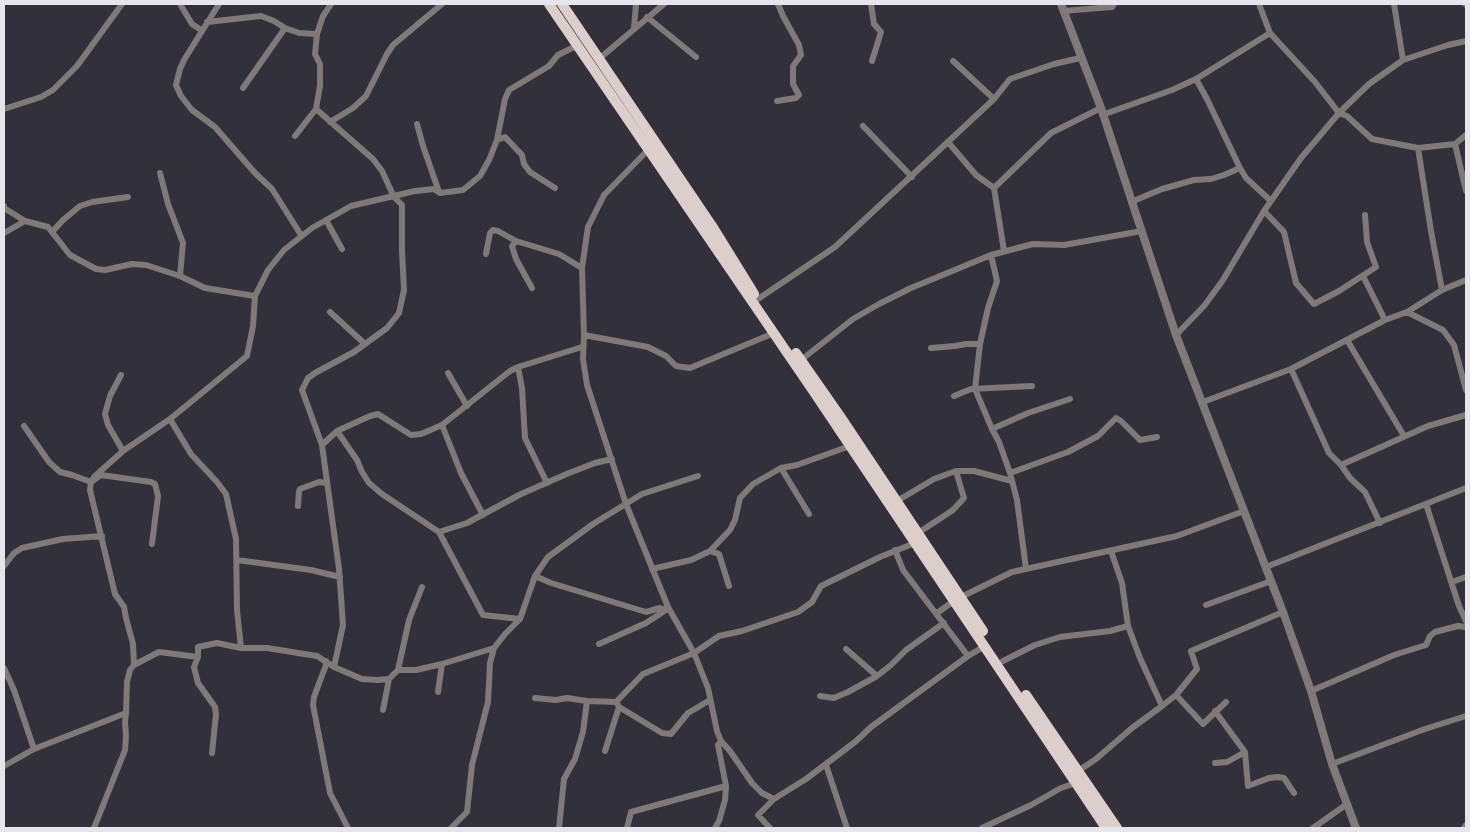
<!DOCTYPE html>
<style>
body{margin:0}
#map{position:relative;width:1470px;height:832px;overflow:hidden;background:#32303a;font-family:"Space Grotesk",sans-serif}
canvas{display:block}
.frame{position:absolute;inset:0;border:5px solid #e6e5eb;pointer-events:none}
</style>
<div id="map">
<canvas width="1470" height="832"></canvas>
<div class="frame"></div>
</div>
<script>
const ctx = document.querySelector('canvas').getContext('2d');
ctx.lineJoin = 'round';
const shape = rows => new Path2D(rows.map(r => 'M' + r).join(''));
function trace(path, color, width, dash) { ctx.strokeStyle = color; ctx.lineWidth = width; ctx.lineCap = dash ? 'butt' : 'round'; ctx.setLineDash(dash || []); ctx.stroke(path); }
const minor = shape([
 [180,4,192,24,201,30],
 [219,4,184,60,180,69,176,85,181,96,192,110,215,127,255,173,272,189,301,235],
 [331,4,323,16,317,34,315,54,320,64,320,86,316,109,373,159,382,171,394,197,402,205,402,251,404,290,399,313,387,328,354,352,315,373,308,378,302,390,322,445,339,569,343,625,334,667],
 [871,4,874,24,881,32,872,61],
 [1259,4,1270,33,1315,82,1339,113,1347,116,1372,139,1418,148,1455,144,1466,135],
 [1394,4,1403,60],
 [1465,4,1466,5],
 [1063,11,1112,7,1114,4],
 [647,17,696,57],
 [207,22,261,16,274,21,285,28,299,33,317,34],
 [634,28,636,4],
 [600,58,664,4],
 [953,61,994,99],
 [1196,79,1207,99,1240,168,1246,178,1271,201],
 [243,88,285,28],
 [777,101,796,98,799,95,793,84,793,66,801,55,799,45,783,16,778,4],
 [4,109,41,97,53,90,77,66,122,4],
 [1102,115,1172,90,1196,79,1270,33],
 [330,122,353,108,366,96,387,54,393,45,442,4],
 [417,124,423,146,439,192],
 [863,126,912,177],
 [295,136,316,109],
 [497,140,505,137,522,155,524,164,530,172,555,188],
 [948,142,976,175,994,188,1004,251],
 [1455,144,1466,191],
 [1418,148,1431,231,1442,290],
 [648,150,604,195,588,227,582,268,584,335,583,359,587,385,626,504,668,607,694,653,708,688,717,731,721,741,718,745,726,786,725,800,719,821,715,828],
 [160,173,168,204,183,243,180,276],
 [994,188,1051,133,1101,108],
 [1131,202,1162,189,1194,180,1211,179,1224,175,1240,168],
 [4,206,4,208,25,221,48,227,70,255,96,269,105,270,132,264,146,265,180,276,205,288,255,296],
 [1264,211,1284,232,1296,283,1314,304,1339,291,1376,267,1367,242,1365,215],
 [326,220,342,249],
 [52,232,63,220,80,206,92,202,128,197],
 [4,233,25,221],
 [486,254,490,233,493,230,498,231,516,241],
 [991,255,1033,244,1064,245,1142,231],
 [1363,276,1385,320],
 [532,288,516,259,512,246,516,241,559,254,582,268],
 [758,299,835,247,994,99,1010,79,1054,64,1080,58],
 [330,312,365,344],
 [1407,312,1443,330,1454,345,1466,390],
 [584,335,648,347,666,356,676,366,690,368,774,333],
 [1176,335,1204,306,1223,280,1264,211,1301,158,1339,113,1369,84,1403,60,1448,45,1466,41],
 [1347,340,1404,436],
 [931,348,955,346,966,344,980,344],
 [801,360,853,319,879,304,911,288,991,255,997,281,988,308,980,344,975,389,992,429,999,442,1010,473,1017,500,1026,569],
 [518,367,522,388,525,438,547,483],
 [1291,369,1329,453,1341,465,1350,478,1365,492,1380,523],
 [448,373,467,406],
 [121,375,110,396,105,414,108,425,123,451],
 [954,396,971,389,1032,386],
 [1203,402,1291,369,1385,320,1407,312,1442,290,1466,280],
 [170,419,191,454,217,482,226,494,236,539,237,610,241,648],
 [442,425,461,473,483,515],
 [24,426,49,462,60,472,72,475,91,482,101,475,151,482,155,484,158,496,152,544],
 [992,429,1028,413,1070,399],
 [337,431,357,460,362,472,369,483,382,494,439,532,483,615,520,619],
 [322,445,337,431,370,416,378,414,411,435,421,434,442,425,510,371,518,367,582,347],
 [1341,465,1428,426,1466,415],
 [781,468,809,514],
 [956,471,974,471,1012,481],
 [1010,473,1068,452,1098,436,1116,418,1121,421,1140,440,1157,437],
 [897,501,934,479,956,471,964,498,953,510,918,533],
 [1426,504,1459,606,1466,621],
 [298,506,299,491,300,489,319,482,327,483],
 [439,532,467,523,521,494,569,473,595,463,612,459],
 [895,550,903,570,968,656],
 [710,551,719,554,729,586],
 [237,560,311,570,340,577],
 [4,566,14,553,22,548,63,539,102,536],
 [1266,567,1466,488],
 [652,569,691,560,710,551,730,530,735,520,740,498,753,484,781,468,797,465,850,446],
 [535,576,551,583,646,612,660,608,666,610,668,607],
 [1452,582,1466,577],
 [961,597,1012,572,1177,536,1244,511],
 [1206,605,1271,581],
 [937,613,954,601],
 [599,644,646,623,666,610],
 [846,649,877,676],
 [198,657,194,667,198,683,215,707,216,714,212,753],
 [326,661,326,665,314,697,313,705,330,793,348,828],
 [1003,661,1035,645,1060,637,1110,631,1128,626,1122,583,1111,551],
 [134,665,133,644,126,618,124,607,115,594,90,490,91,482,95,476,123,451,170,419,247,356,253,326,255,296,268,270,284,250,312,228,351,206,415,191,434,189,440,193,463,190,480,176,489,160,497,140,505,99,509,90,549,66,558,55,576,46],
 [4,668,14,690,34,749],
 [398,670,409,620,422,587],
 [1311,691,1394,655,1426,645,1430,636,1435,632,1458,626,1466,627],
 [438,692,442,664],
 [1176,695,1203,724,1226,702],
 [820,696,834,698,848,692,877,676,891,665,906,650,944,623],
 [535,698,556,700,567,698,587,701],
 [1162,706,1176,695,1197,669,1191,651,1283,612],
 [619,707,662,733,671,734,688,713,710,700],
 [383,710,389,679],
 [1215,711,1245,752,1248,786,1269,778,1278,777,1284,778,1294,793],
 [721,741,730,751,752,783,762,793,774,799,806,779,855,742,871,727,968,656,985,646],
 [605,751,619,707,618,705],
 [1215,763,1227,762,1245,752],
 [1332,764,1425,729,1466,716],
 [826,765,847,828],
 [4,766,34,749,126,713,127,682,130,670,134,665,159,652,198,657,198,647,217,643,241,648,267,648,317,656,334,667,362,679,377,680,389,679,398,670,416,670,442,664,494,648],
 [1078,771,1096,759,1132,728,1162,706,1140,658,1128,626],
 [94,828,125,750,126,736,125,722,126,713],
 [451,828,467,812,472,765,488,702,490,663,494,648,505,634,520,619,535,576,548,557,593,524,642,494,698,476],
 [559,828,564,779,575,759,583,732,587,701,616,702,643,674,694,653,719,636,742,631,798,612,812,602,821,586,880,557,915,543],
 [627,828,631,812,726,786],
 [770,828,758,815,774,799],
 [982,828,1031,805,1061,788,1076,783],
 [1313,828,1347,804],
 [1464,828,1466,825]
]);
const tertiary = shape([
 [1061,4,1101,108,1176,335,1283,612,1311,691,1332,764,1356,828]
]);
const trunk = shape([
 [549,4,816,395,1106,828],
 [562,4,712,226,754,294],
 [796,353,842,419,983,631],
 [1026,695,1117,828]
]);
trace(minor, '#7f7977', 6);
trace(tertiary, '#7f7977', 8);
trace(trunk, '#dcceca', 10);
</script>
